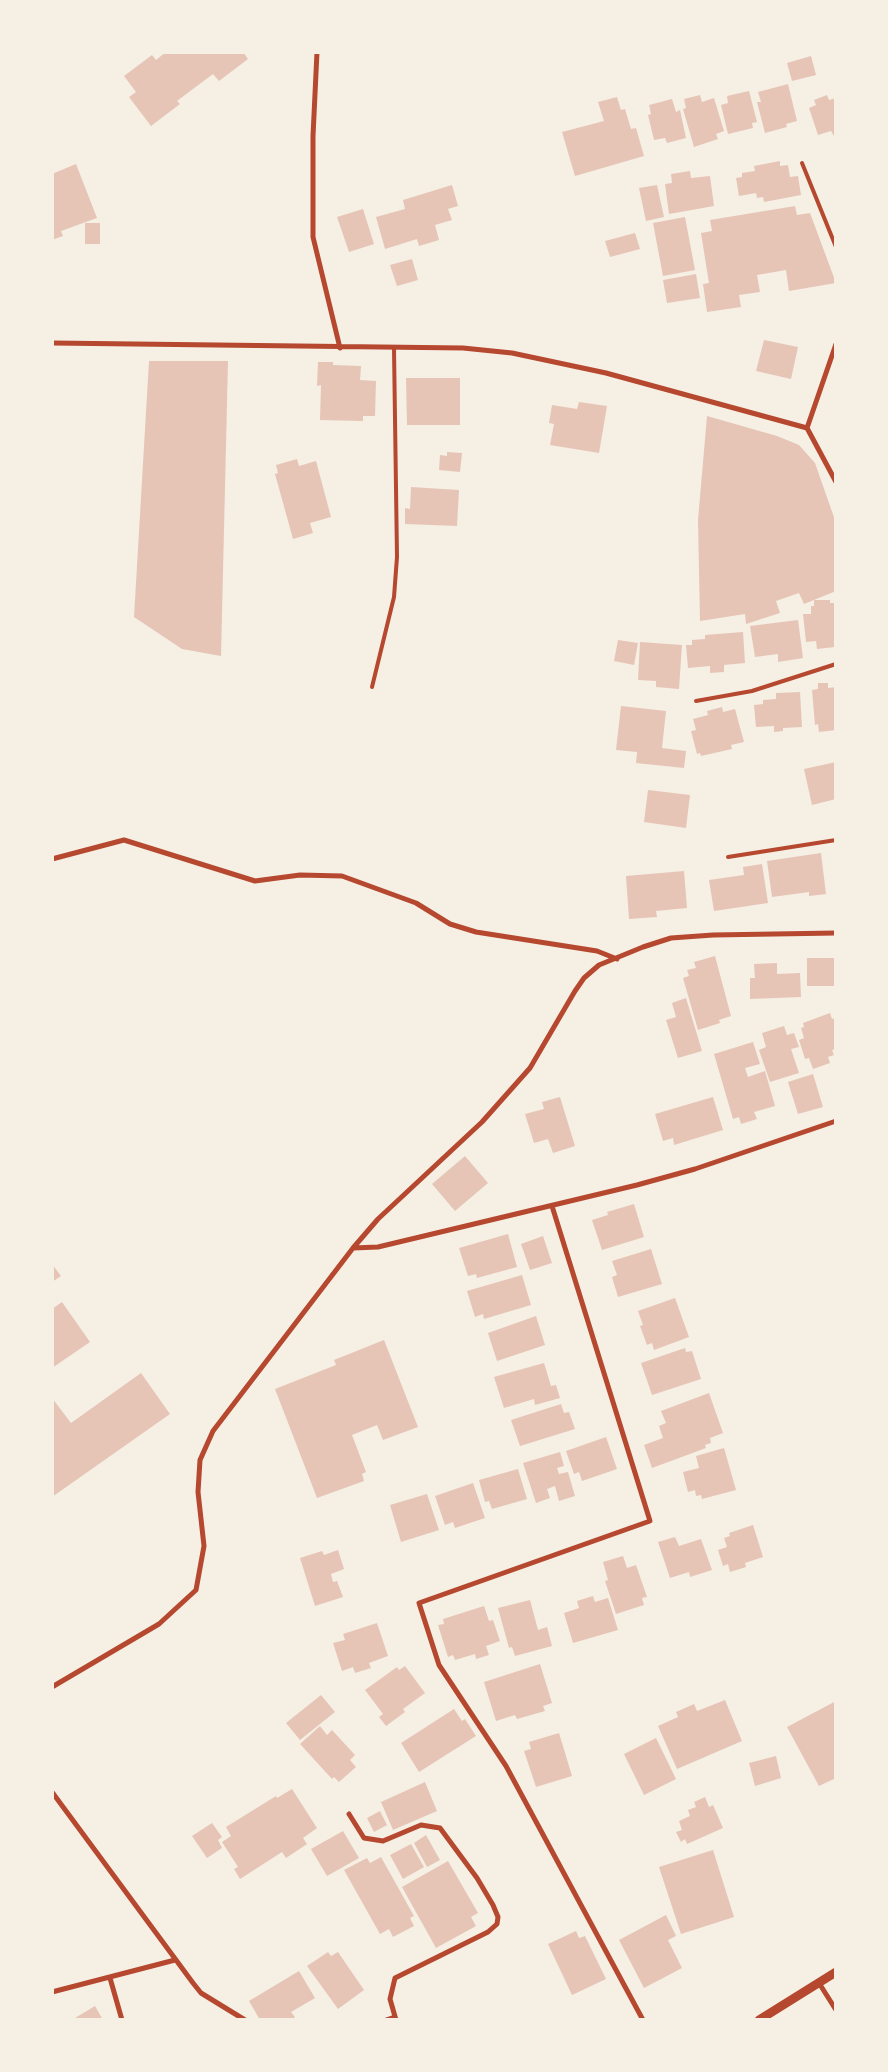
<!DOCTYPE html>
<style>
body{margin:0}
#map{position:relative;width:888px;height:2072px;overflow:hidden;background:#f6efe4;font-family:Cabin,sans-serif}
canvas{display:block}
.frame{position:absolute;inset:0;border:54px solid #f6efe4;pointer-events:none}
</style>
<div id="map">
<canvas width="888" height="2072"></canvas>
<div class="frame"></div>
</div>
<script>
const ctx = document.querySelector('canvas').getContext('2d');
ctx.lineJoin = 'round';
function paint(path, color) { ctx.fillStyle = color; ctx.fill(path, 'evenodd'); }
const shape = rows => new Path2D(rows.map(r => 'M' + r).join(''));
function trace(path, color, width, dash) { ctx.strokeStyle = color; ctx.lineWidth = width; ctx.lineCap = dash ? 'butt' : 'round'; ctx.setLineDash(dash || []); ctx.stroke(path); }
const building = shape([
 [166,52,243,52,248,59,219,81,213,74,177,101,180,104,151,126,129,97,136,92,124,76,152,55,156,60],
 [811,56,816,75,792,81,787,63],
 [788,84,797,121,786,124,787,127,765,133,757,102,761,102,758,92],
 [749,91,757,122,752,123,753,128,728,134,721,105,728,103,727,96],
 [700,95,702,102,714,98,724,131,716,134,718,139,694,147,683,109,686,108,684,99],
 [827,95,829,100,836,98,836,136,834,136,831,131,818,135,809,108,816,105,814,100],
 [617,97,621,110,625,109,631,129,636,128,644,156,575,176,562,132,604,121,598,102],
 [672,99,676,112,680,110,686,138,667,143,665,138,654,140,648,115,651,114,649,105],
 [780,161,780,166,788,165,790,177,798,176,801,195,764,202,763,197,757,198,756,193,739,196,736,178,742,177,742,173,755,171,754,166],
 [76,164,97,218,61,231,63,236,52,240,52,174],
 [690,171,691,178,710,176,714,206,669,214,665,184,672,183,671,174],
 [452,185,458,206,448,209,452,220,435,225,439,240,419,246,417,239,385,249,376,217,405,209,403,200],
 [657,185,664,217,646,221,639,188],
 [795,206,797,215,810,213,836,283,789,291,786,270,757,275,760,292,739,295,741,307,707,312,703,284,709,283,701,233,712,231,710,220],
 [363,209,374,244,349,252,337,217],
 [685,217,695,270,663,276,653,223],
 [85,223,100,223,100,244,85,244],
 [635,233,640,249,610,257,605,241],
 [412,259,418,280,397,286,390,265],
 [696,274,700,298,667,303,663,280],
 [764,340,798,347,791,379,756,371],
 [149,361,228,361,221,656,182,649,134,617],
 [318,362,333,362,333,365,361,366,360,380,376,381,375,416,363,416,363,421,320,420,321,385,317,386],
 [406,378,460,378,460,425,407,425],
 [579,402,607,406,599,453,550,445,554,424,549,423,552,405,577,409],
 [707,416,777,436,799,445,815,463,836,523,836,591,804,604,799,593,776,601,780,613,746,624,745,614,700,621,698,520],
 [447,452,462,453,460,472,439,470,440,455,447,456],
 [297,459,299,466,316,461,331,517,310,523,313,533,293,539,275,474,278,473,276,465],
 [411,487,459,490,457,526,405,524,405,508,410,509],
 [814,600,830,600,830,603,836,603,835,647,817,649,816,641,806,642,803,614,811,614,811,606,814,606],
 [798,620,803,658,778,662,778,654,755,657,750,626],
 [743,632,745,663,724,665,724,672,710,673,710,666,688,668,686,645,692,645,692,640,705,639,705,635],
 [618,640,638,643,634,665,614,661],
 [640,642,682,645,679,689,656,687,656,681,638,680],
 [818,683,828,683,828,688,836,687,836,730,819,732,818,724,815,725,812,690,818,689],
 [800,692,802,727,783,728,783,731,774,732,774,726,756,727,754,705,763,704,763,700,776,699,776,693],
 [621,706,666,711,662,748,686,751,684,768,636,763,637,752,616,750],
 [722,707,723,712,735,709,744,742,731,745,732,749,701,756,700,753,697,754,691,731,696,730,693,719,708,715,707,711],
 [836,762,836,799,812,805,804,769],
 [648,790,690,795,686,828,644,822],
 [821,853,826,894,809,896,809,892,772,897,767,861],
 [762,864,768,903,714,911,709,880,744,875,743,867],
 [684,871,687,908,656,911,657,917,629,919,626,876],
 [715,956,731,1016,719,1020,720,1023,698,1030,683,978,689,976,687,970,696,968,694,962],
 [807,958,836,958,836,986,807,986],
 [777,963,777,974,800,973,801,997,750,999,750,978,755,978,754,964],
 [686,998,702,1051,678,1058,666,1020,676,1017,672,1003],
 [830,1013,832,1019,836,1018,836,1049,832,1050,834,1055,828,1057,830,1063,813,1069,809,1058,805,1059,799,1040,804,1038,801,1028,804,1027,803,1023],
 [784,1026,787,1035,794,1033,799,1047,791,1049,799,1073,770,1082,759,1050,766,1047,762,1033],
 [753,1042,760,1064,745,1068,748,1077,765,1071,775,1106,754,1112,757,1119,741,1124,739,1117,733,1119,714,1054],
 [813,1074,823,1107,798,1114,788,1082],
 [560,1097,575,1146,553,1153,548,1139,534,1143,525,1114,544,1109,542,1102],
 [713,1097,723,1130,674,1145,673,1138,663,1141,655,1114],
 [465,1156,488,1183,455,1211,432,1184],
 [634,1204,644,1237,602,1250,592,1220,608,1215,607,1212],
 [508,1234,517,1267,477,1278,476,1274,468,1276,459,1248],
 [543,1236,552,1263,530,1270,521,1244],
 [651,1249,662,1284,618,1297,612,1277,617,1275,612,1261],
 [52,1264,61,1276,52,1282],
 [522,1275,531,1305,484,1319,483,1314,475,1317,467,1291],
 [675,1298,689,1337,654,1350,652,1343,647,1345,640,1326,643,1325,638,1311],
 [62,1302,90,1342,52,1368,52,1309],
 [536,1316,545,1345,497,1361,488,1333],
 [384,1340,418,1427,383,1440,377,1425,352,1435,366,1472,362,1474,364,1481,317,1498,275,1389,336,1365,334,1360],
 [685,1348,686,1352,692,1351,701,1379,652,1395,641,1363],
 [544,1363,551,1386,556,1385,560,1398,535,1405,534,1399,504,1408,494,1377],
 [141,1373,170,1414,52,1497,52,1398,71,1423],
 [709,1393,723,1433,710,1438,711,1443,705,1445,706,1448,652,1468,644,1445,663,1438,659,1426,666,1423,661,1411],
 [561,1404,564,1413,569,1412,575,1429,520,1446,511,1420],
 [606,1437,617,1469,582,1481,579,1472,574,1474,566,1451],
 [724,1448,736,1490,702,1499,701,1495,696,1496,695,1490,688,1492,683,1472,699,1468,696,1456],
 [560,1452,564,1466,557,1468,559,1474,568,1472,575,1496,559,1501,555,1486,547,1489,550,1498,536,1503,523,1463],
 [518,1469,527,1499,492,1509,489,1501,485,1502,479,1480],
 [473,1483,485,1518,455,1528,453,1522,445,1525,435,1496],
 [427,1494,439,1530,401,1542,390,1505],
 [753,1525,763,1557,745,1563,746,1567,730,1572,728,1564,723,1566,718,1550,727,1547,724,1538,730,1536,729,1533],
 [675,1537,679,1546,701,1539,712,1570,690,1577,689,1572,670,1578,658,1542],
 [338,1550,344,1569,331,1574,333,1582,337,1581,343,1597,315,1606,300,1558,322,1551,324,1555],
 [623,1556,627,1568,636,1565,647,1597,642,1598,644,1605,616,1614,605,1581,608,1580,603,1562],
 [593,1596,595,1602,608,1598,618,1630,573,1643,564,1613,579,1608,577,1601],
 [530,1600,538,1630,547,1627,552,1646,515,1656,512,1647,509,1648,498,1608],
 [484,1606,489,1621,493,1620,500,1641,486,1646,489,1655,476,1659,475,1654,455,1660,453,1655,448,1657,438,1625,444,1624,443,1619],
 [377,1623,388,1656,369,1663,371,1668,355,1673,353,1667,342,1671,333,1643,345,1640,343,1634],
 [540,1664,552,1703,543,1706,545,1711,517,1719,515,1715,496,1721,484,1682],
 [405,1666,425,1693,403,1709,405,1712,386,1726,379,1717,383,1714,365,1690,397,1667,399,1670],
 [321,1695,335,1712,300,1740,286,1723],
 [725,1700,742,1741,677,1769,658,1726,678,1717,676,1712,694,1704,697,1711],
 [836,1701,836,1778,819,1786,787,1727],
 [454,1709,462,1721,465,1719,476,1736,419,1772,401,1743],
 [320,1726,327,1735,332,1730,355,1755,350,1760,356,1767,339,1782,334,1777,332,1779,300,1744],
 [559,1733,572,1776,536,1787,524,1751,531,1749,529,1742],
 [656,1738,676,1779,644,1795,624,1754],
 [776,1756,781,1778,755,1786,749,1763],
 [425,1782,437,1811,393,1830,381,1802],
 [292,1789,317,1828,303,1838,307,1844,286,1858,282,1852,240,1879,234,1869,238,1867,222,1842,231,1836,226,1827,276,1796,277,1798],
 [705,1797,709,1807,713,1805,723,1828,687,1844,685,1839,681,1842,676,1832,682,1830,679,1821,690,1816,688,1810,696,1807,694,1802],
 [380,1811,387,1825,374,1832,367,1818],
 [212,1823,222,1837,218,1840,222,1848,207,1858,192,1836],
 [343,1831,359,1858,327,1876,311,1849],
 [426,1835,440,1860,427,1867,414,1843],
 [411,1844,424,1867,403,1879,390,1855],
 [713,1850,734,1917,681,1934,659,1867],
 [381,1857,414,1916,410,1918,414,1926,393,1937,389,1929,380,1934,344,1870,367,1858,370,1863],
 [448,1861,478,1913,471,1917,476,1926,436,1948,402,1887],
 [666,1915,676,1936,668,1940,682,1968,644,1988,619,1940],
 [576,1931,579,1938,585,1936,606,1979,572,1995,548,1944],
 [328,1952,331,1956,338,1952,364,1990,338,2009,307,1966],
 [299,1971,315,1998,291,2012,295,2017,291,2020,260,2020,249,2001],
 [95,2006,103,2020,76,2020,75,2018]
]);
const service = shape([
 [802,163,836,247],
 [372,687,394,597,397,557,394,349],
 [696,701,752,691,836,664],
 [728,857,836,840]
]);
const minor = shape([
 [317,52,313,136,313,237,340,348],
 [52,343,463,348,512,353,606,373,807,428,836,482],
 [807,428,836,344],
 [52,859,124,840,255,881,300,875,342,876,416,903,450,924,476,932,597,951,617,959],
 [552,1206,650,1521,419,1603,439,1665,506,1766,643,2020],
 [353,1248,378,1219,482,1122,530,1068,575,991,584,978,599,965,643,947,671,938,713,935,836,933],
 [52,1687,159,1624,196,1590,204,1546,198,1492,200,1460,213,1431,353,1248,378,1247,637,1185,695,1169,836,1121],
 [52,1792,193,1983,201,1993,245,2020],
 [349,1814,364,1838,383,1841,421,1825,440,1828,477,1878,493,1905,498,1917,497,1924,488,1932,395,1978,390,1999,396,2020],
 [110,1978,122,2020],
 [819,1983,836,2010],
 [52,1992,175,1960],
 [386,2020,395,2017]
]);
const tertiary = shape([
 [759,2020,836,1972]
]);
paint(building, '#e6c5b7');
trace(service, '#b5482f', 4);
trace(minor, '#b5482f', 5);
trace(tertiary, '#b5482f', 9);
</script>
